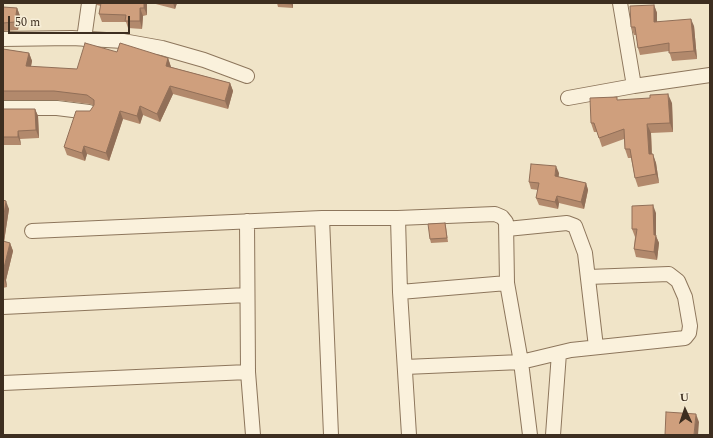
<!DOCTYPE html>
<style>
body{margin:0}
#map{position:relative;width:713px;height:438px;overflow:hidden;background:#f0e4c8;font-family:Spectral,serif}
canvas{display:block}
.frame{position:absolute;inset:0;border:4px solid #3d2e20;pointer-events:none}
.north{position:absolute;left:665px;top:390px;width:40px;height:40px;-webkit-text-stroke:3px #f7eed8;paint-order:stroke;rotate:357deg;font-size:11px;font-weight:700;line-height:16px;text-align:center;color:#3d2e20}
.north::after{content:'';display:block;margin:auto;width:14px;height:18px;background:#3d2e20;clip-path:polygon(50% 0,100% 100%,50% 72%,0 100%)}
.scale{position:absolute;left:8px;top:16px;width:122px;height:18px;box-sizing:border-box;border:2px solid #3d2e20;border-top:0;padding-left:5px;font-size:12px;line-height:14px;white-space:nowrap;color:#3d2e20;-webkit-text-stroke:3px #f7eed8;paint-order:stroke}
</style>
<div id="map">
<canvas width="713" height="438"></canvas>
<div class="frame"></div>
<div class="north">U</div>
<div class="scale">50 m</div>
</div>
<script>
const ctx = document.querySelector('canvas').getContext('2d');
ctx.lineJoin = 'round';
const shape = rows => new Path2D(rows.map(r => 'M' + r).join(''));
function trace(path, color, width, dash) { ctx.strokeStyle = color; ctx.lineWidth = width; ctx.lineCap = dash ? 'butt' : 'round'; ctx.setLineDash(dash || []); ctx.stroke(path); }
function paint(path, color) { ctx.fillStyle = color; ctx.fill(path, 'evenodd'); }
const street = shape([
 [620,3,634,86],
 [3,39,72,38,123,41,162,48,204,60,247,76],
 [84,39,89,3],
 [568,98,634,86,710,75],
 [3,108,57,108,89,112],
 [322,218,331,435],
 [398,218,400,292,409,435],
 [247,221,248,372,253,435],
 [507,229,567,223,575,226,585,253,596,347],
 [32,231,322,218,398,218,495,214,502,217,506,222,507,283,521,362,530,435],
 [400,292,507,283],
 [3,307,247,295],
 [405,367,521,362,571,350,685,338,689,333,690,326,685,297,678,281,669,274,588,277],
 [3,383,248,372],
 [553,435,559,353]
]);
const wall = shape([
 [96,3,147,3,147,15,143,16,142,29,128,28,126,22,102,22,99,14,101,6,97,5],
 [152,3,177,3,175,9],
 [277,3,293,3,293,8,278,7],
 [654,5,657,13,657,22,694,26,697,59,672,61,669,51,640,55,638,48,636,35,634,35,631,27],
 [3,7,17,8,20,16,18,30,3,31],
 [3,49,29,53,32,61,31,67,77,69,117,52,168,58,171,67,230,83,233,91,228,109,173,94,160,122,143,115,140,124,123,119,109,161,87,154,85,161,67,155,64,147,94,106,90,104,57,100,3,100],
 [618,100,672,103,673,132,651,133,652,154,656,163,659,183,638,187,635,178,631,158,628,158,625,149,624,139,602,147,597,132,594,132,591,123],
 [3,109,35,109,38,116,39,138,20,139,21,145,3,145],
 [559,173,558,177,586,183,588,190,584,209,559,203,558,209,539,205,536,198,538,190,531,189,529,182],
 [3,200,9,209,4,242,10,243,13,251,6,280,7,287,3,288],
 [656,213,656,236,659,243,657,260,636,257,634,249,635,237,632,229],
 [445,223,446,227,448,242,431,243,430,239]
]);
const shadedWall = shape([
 [144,3,147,3,147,15,144,8],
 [173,3,177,3,175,9],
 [291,3,293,3,293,8,291,4],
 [654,5,657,13,657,30,654,22],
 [17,8,20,16,18,30,15,22],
 [140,8,143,16,142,29,140,21],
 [691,19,694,26,697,59,694,51],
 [29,53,32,61,29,74,26,66],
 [168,58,171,67,169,74,166,66],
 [230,83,233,91,228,109,225,101],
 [170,86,173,94,160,122,157,114],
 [668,94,672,103,673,132,670,123],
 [140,106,143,115,140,124,137,116],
 [35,109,38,116,39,138,36,130],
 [120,111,123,119,109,161,106,153],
 [647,124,651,133,652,163,649,154],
 [18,131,20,139,21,145,18,137],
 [84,146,87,154,85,161,82,153],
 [653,154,656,163,659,183,656,174],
 [556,166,559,173,558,183,555,176],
 [586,183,588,190,584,209,581,202],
 [557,196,559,203,558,209,555,202],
 [6,201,9,209,3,248,3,222],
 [653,205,656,213,656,236,659,243,657,260,654,252],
 [10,243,13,251,6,280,7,287,4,279,3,272],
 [696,414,699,422,698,435,694,435]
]);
const building = shape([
 [101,3,144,3,144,8,140,8,140,21,125,21,126,15,99,14,101,3],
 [277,3,291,3,291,4,277,3],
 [654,5,654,22,691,19,694,51,669,53,669,43,638,48,635,27,631,27,630,6,654,5],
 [3,7,17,8,15,22,3,23,3,7],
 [85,43,117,52,120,43,168,58,166,66,230,83,225,101,170,86,157,114,140,106,137,116,120,111,106,153,84,146,82,153,64,147,76,111,90,111,94,105,94,100,87,95,54,91,3,91,3,49,29,53,26,66,77,69,85,43],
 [668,94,670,123,647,124,649,154,653,154,656,174,635,178,630,149,625,149,624,129,599,138,594,123,591,123,590,98,617,97,617,100,650,98,650,95,668,94],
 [3,109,35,109,36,130,18,131,18,137,3,137,3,109],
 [531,164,556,166,555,176,586,183,581,202,557,196,555,202,536,198,539,183,529,182,531,164],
 [3,200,6,201,3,222,3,200],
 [653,205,654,235,656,235,654,252,634,249,637,229,632,229,632,206,653,205],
 [445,223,447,238,430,239,428,224,445,223],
 [3,241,10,243,3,272,4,279,3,279,3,241],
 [666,412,696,414,694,435,665,435,666,412]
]);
trace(street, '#8d765c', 16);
trace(street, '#faf1dc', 14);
paint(wall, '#b2896c');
paint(shadedWall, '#916f58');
paint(building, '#cf9f7d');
trace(building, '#916f58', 1);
</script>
